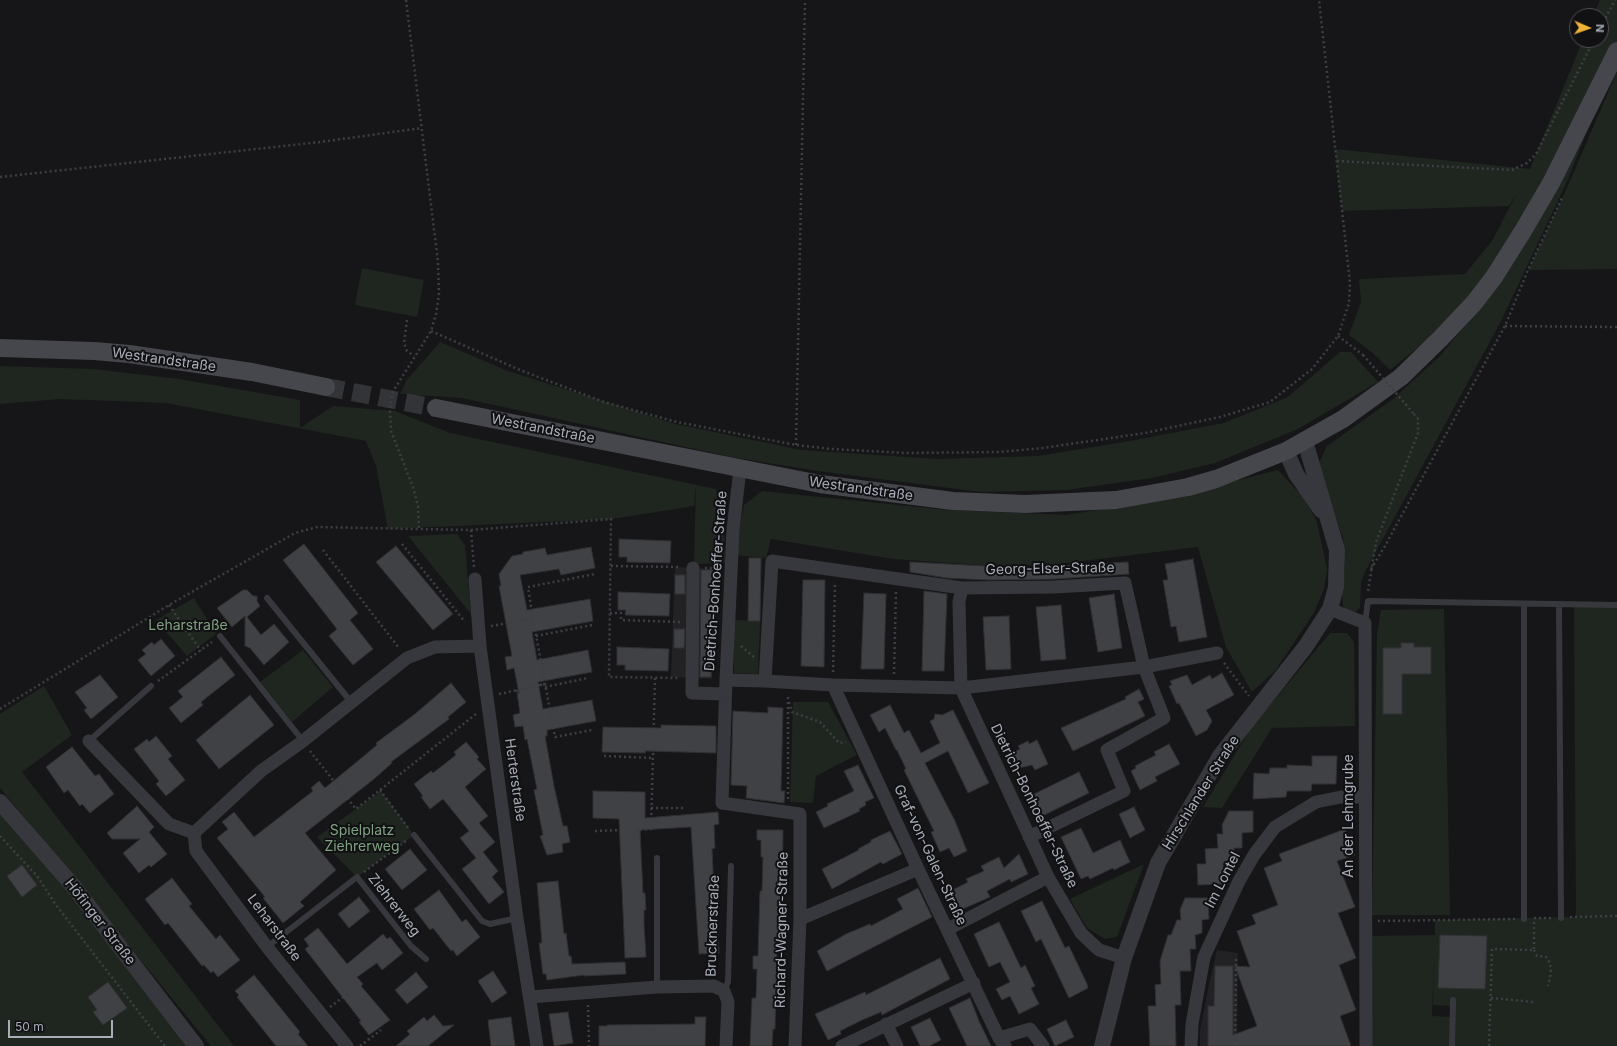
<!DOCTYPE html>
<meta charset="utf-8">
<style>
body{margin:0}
#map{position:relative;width:1617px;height:1046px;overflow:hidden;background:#161618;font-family:Inter,sans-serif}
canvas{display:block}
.north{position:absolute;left:1569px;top:8px;width:40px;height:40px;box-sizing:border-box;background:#111113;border:1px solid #4d4f55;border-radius:50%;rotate:92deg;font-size:11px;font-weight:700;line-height:16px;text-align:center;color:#a8adb8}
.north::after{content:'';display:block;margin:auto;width:14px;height:18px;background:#f2b134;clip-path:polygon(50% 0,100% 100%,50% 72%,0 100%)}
.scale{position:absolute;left:8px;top:1020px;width:105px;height:18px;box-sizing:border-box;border:2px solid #a8adb8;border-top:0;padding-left:5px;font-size:12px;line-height:14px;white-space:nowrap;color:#a8adb8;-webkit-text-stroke:3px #111113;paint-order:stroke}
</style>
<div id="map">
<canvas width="1617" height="1046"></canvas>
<div class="north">N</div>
<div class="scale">50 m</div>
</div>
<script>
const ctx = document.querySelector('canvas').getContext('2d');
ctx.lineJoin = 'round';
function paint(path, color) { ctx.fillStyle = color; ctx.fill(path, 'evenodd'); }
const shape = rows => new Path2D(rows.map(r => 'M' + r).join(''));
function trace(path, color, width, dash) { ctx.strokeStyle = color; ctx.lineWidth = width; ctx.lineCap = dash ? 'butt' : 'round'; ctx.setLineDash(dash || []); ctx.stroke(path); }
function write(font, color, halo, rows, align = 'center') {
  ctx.font = font + ' Inter,sans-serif'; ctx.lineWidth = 4; ctx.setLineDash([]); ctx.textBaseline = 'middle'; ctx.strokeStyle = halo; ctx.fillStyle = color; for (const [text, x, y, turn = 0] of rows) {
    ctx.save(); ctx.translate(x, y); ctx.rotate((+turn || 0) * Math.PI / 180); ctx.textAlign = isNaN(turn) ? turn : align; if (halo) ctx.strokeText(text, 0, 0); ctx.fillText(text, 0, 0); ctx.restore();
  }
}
const built = shape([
 [675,567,716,569,712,679,671,677],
 [1217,950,1238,953,1237,1046,1200,1046,1200,1031,1208,989]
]);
const green = shape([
 [1600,0,1617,0,1617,44,1552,180,1474,303,1390,370,1374,354,1349,335,1361,302,1359,279,1465,274,1492,241,1517,193,1509,206,1342,211,1335,149,1530,169,1583,40,1601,40,1601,16,1593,16],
 [1617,72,1617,269,1528,270,1566,190],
 [1596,109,1566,184,1500,323,1365,572,1361,583,1360,607,1355,612,1348,611,1343,606,1342,594,1345,568,1343,538,1323,483,1319,463,1327,446,1393,399,1440,356,1484,302],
 [362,268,424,280,417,317,355,305],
 [440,342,508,371,676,424,801,450,937,459,1038,456,1124,442,1224,423,1288,397,1340,352,1351,352,1378,382,1298,429,1215,463,1152,478,1066,490,980,492,818,471,731,457,462,398,400,394,406,381],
 [0,366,93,369,179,379,300,400,300,428,333,406,395,411,450,433,716,489,724,518,725,563,694,564,696,487,694,506,612,519,388,529,376,466,366,441,166,403,60,399,0,404],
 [1278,470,1304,498,1317,522,1327,569,1324,589,1314,613,1275,671,1252,692,1226,647,1198,547,1050,565,981,565,893,559,771,539,766,558,734,555,744,505,762,491,947,510,1066,515,1159,500],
 [457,534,465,545,471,614,408,536],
 [194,598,216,634,187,656,156,620],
 [1574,605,1617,605,1617,1046,1452,1046,1453,1006,1433,1005,1434,955,1432,1016,1451,1017,1450,1046,1367,1046,1369,936,1435,935,1435,920,1576,917],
 [1444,609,1450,915,1372,915,1377,634,1381,610],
 [734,620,760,621,758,674,734,673],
 [1330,633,1347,633,1354,642,1355,726,1272,728,1222,808,1203,807,1251,728],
 [303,650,333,687,292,722,260,682],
 [44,686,72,735,22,772,234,1046,211,1046,0,788,0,714],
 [793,702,828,702,857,755,816,776,813,803,790,802],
 [381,791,414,835,357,877,317,837],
 [0,802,194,1046,0,1046],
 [1144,864,1117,937,1105,939,1087,928,1070,899]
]);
const building = shape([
 [619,539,671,541,670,563,627,562,627,557,619,557,619,539],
 [304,544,358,613,350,620,373,649,353,665,329,636,337,629,283,560,304,544],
 [396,546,453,614,433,630,376,562,396,546],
 [591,547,595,568,561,575,559,569,520,575,527,610,590,599,593,621,532,632,537,660,588,650,592,672,538,682,543,709,592,700,596,721,547,730,547,736,545,736,554,786,563,826,567,826,570,842,562,844,563,852,547,855,540,836,543,835,534,790,537,789,527,739,525,740,523,726,515,727,513,715,520,713,517,693,519,693,514,668,507,670,505,657,512,656,499,586,501,586,499,574,512,556,523,554,523,552,545,548,547,555,591,547],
 [749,558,761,558,760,621,748,621,749,558],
 [1193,559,1207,637,1179,642,1176,626,1171,627,1166,597,1163,580,1168,580,1165,564,1193,559],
 [910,562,1023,568,1128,562,1129,574,1054,579,989,580,947,578,910,572,910,562],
 [701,570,713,570,711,677,700,677,701,570],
 [675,575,685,575,685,594,675,594,675,575],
 [803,580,825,580,824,667,801,666,803,580],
 [243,590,247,590,253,596,257,596,257,601,260,606,247,617,261,635,274,624,289,642,264,665,250,648,245,646,245,616,232,627,217,608,243,590],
 [924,591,947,594,944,671,922,671,924,591],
 [618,592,670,594,669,616,625,615,626,610,618,610,618,592],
 [864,593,886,594,884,669,861,669,864,593],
 [1114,594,1122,648,1098,652,1089,598,1114,594],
 [1061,605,1066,659,1041,661,1036,607,1061,605],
 [1009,616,1011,669,986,670,983,617,1009,616],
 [674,629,685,629,684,648,674,648,674,629],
 [161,639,175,656,151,676,138,660,146,654,142,650,152,642,154,645,161,639],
 [1401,643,1414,643,1414,647,1431,647,1431,674,1402,674,1402,714,1383,714,1383,648,1401,648,1401,643],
 [617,647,669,649,668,671,625,670,625,665,617,665,617,647],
 [221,657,235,675,201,702,203,705,181,723,169,708,183,697,178,691,221,657],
 [1222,673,1234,695,1206,710,1212,721,1207,730,1196,736,1179,703,1177,704,1169,686,1172,685,1170,681,1187,675,1192,685,1210,675,1212,679,1222,673],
 [100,675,118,697,91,719,84,710,87,708,75,692,100,675],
 [451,683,466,702,448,717,449,719,391,762,392,763,374,779,305,833,336,870,300,902,304,906,283,923,263,898,265,897,217,838,228,829,222,822,234,812,254,837,313,791,311,788,319,781,325,788,359,760,377,745,376,743,415,714,451,683],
 [1139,689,1144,699,1138,702,1145,716,1073,751,1061,728,1126,699,1125,697,1139,689],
 [250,695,274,725,219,769,196,740,250,695],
 [890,705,904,733,909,730,921,753,940,743,930,721,934,719,935,714,942,715,953,710,989,783,968,793,948,751,925,763,955,821,967,851,954,857,949,848,940,852,931,832,934,831,904,770,906,769,897,750,896,750,885,728,879,732,870,715,890,705],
 [768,707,783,708,781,791,785,791,784,803,746,798,747,786,731,785,733,711,768,713,768,707],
 [661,725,716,726,716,753,646,751,645,753,602,752,603,727,661,728,661,725],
 [156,736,172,756,168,759,185,780,166,796,156,784,159,781,134,749,147,739,149,742,156,736],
 [1037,740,1048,764,1035,770,1032,765,1019,768,1012,753,1020,749,1018,746,1028,741,1029,744,1037,740],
 [466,742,479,757,477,759,486,769,465,787,488,816,479,823,495,842,483,852,498,871,492,877,504,892,489,904,462,869,476,858,460,838,469,831,443,799,430,809,421,797,423,796,414,784,431,771,433,773,456,755,454,752,466,742],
 [1169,744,1180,764,1155,777,1157,781,1140,790,1131,771,1136,768,1135,766,1156,755,1154,752,1169,744],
 [72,747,95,776,99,774,114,794,90,813,82,804,80,806,68,790,64,793,46,767,72,747],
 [1312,756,1337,756,1336,784,1312,784,1311,791,1287,791,1286,797,1253,799,1254,773,1269,774,1270,768,1287,768,1287,765,1312,766,1312,756],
 [858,765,874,798,865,802,866,805,859,809,860,811,824,828,816,812,828,806,827,804,854,791,844,771,858,765],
 [1079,772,1089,793,1040,817,1030,796,1079,772],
 [593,791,645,792,645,818,718,812,719,824,714,825,715,848,712,849,714,892,718,892,719,909,717,909,719,953,699,954,691,827,640,830,643,893,645,893,646,910,644,910,644,925,646,957,625,958,619,819,593,818,593,791],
 [137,806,154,827,149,832,167,854,151,867,149,865,139,873,123,853,140,839,112,839,107,833,137,806],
 [1134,807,1145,830,1130,838,1119,814,1134,807],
 [1229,811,1253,811,1253,832,1242,833,1242,848,1234,848,1234,863,1223,863,1224,884,1198,885,1197,864,1206,864,1205,849,1218,848,1217,834,1223,834,1222,825,1229,811],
 [1081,828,1093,853,1120,840,1130,862,1114,870,1113,868,1090,879,1088,876,1081,879,1061,837,1081,828],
 [1345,829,1355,855,1337,861,1355,907,1338,913,1356,958,1339,965,1356,1010,1340,1016,1351,1046,1208,1046,1208,1006,1214,1006,1215,966,1233,966,1233,1035,1257,1026,1235,966,1250,967,1237,931,1256,924,1252,915,1278,905,1264,868,1282,861,1279,854,1345,829],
 [757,830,783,830,782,924,780,945,777,945,775,1029,773,1029,772,1046,750,1046,752,998,756,998,757,969,753,969,753,956,758,956,760,891,762,891,763,857,761,857,761,840,757,840,757,830],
 [890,831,902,854,883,864,881,862,832,889,822,869,859,850,858,849,871,842,871,840,890,831],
 [410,849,427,870,402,890,385,869,410,849],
 [1019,854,1028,874,1011,882,1010,879,987,891,990,897,958,911,949,892,968,882,966,879,984,871,981,866,999,857,1004,868,1019,854],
 [22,865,37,885,22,897,7,876,22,865],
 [172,878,192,904,189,906,216,939,220,935,240,960,218,977,213,971,211,973,204,965,202,966,168,923,165,925,145,899,172,878],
 [558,881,564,934,566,933,569,956,571,956,572,964,625,962,626,974,584,976,584,975,547,980,546,974,543,974,539,943,542,943,537,883,558,881],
 [918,888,932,917,827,971,817,951,846,934,870,924,871,926,903,909,897,899,918,888],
 [439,890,462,922,466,919,480,937,457,956,453,950,451,951,433,928,430,930,414,909,439,890],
 [359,897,370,911,349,928,338,914,359,897],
 [1185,898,1208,898,1209,919,1202,920,1202,933,1195,935,1196,949,1190,949,1191,971,1180,971,1181,1005,1175,1005,1176,1046,1150,1046,1148,1006,1156,1006,1155,985,1161,984,1160,961,1168,935,1171,935,1177,920,1181,920,1180,910,1185,898],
 [1042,901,1065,948,1069,946,1087,984,1088,988,1069,998,1041,939,1036,942,1021,911,1042,901],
 [999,922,1021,968,1025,965,1035,986,1031,988,1039,1004,1019,1014,1010,996,1002,1000,996,989,1010,982,1000,962,989,967,974,934,999,922],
 [318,928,347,964,383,934,387,939,390,937,403,953,382,970,377,963,357,977,363,984,361,986,390,1020,369,1035,359,1022,361,1021,305,949,309,946,304,939,318,928],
 [1440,935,1487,936,1485,989,1438,988,1440,935],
 [940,958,950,979,882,1015,881,1012,862,1020,840,1031,841,1034,828,1040,815,1014,865,992,866,995,940,958],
 [493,971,507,993,492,1003,478,981,493,971],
 [416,972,428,987,407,1004,395,990,416,972],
 [254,975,300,1032,298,1034,308,1046,276,1046,237,997,239,995,235,991,254,975],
 [108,982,127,1008,103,1025,93,1012,97,1010,88,997,108,982],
 [970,998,979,1021,991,1046,967,1046,949,1008,970,998],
 [568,1012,573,1043,554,1046,549,1014,568,1012],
 [434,1015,443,1026,454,1025,428,1046,396,1046,410,1034,407,1031,424,1017,427,1021,434,1015],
 [511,1017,515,1046,491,1046,488,1020,511,1017],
 [695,1017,706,1017,705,1046,599,1046,599,1026,607,1026,607,1025,695,1024,695,1017],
 [930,1018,941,1040,929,1046,920,1046,911,1027,930,1018],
 [1066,1020,1074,1037,1055,1046,1047,1029,1066,1020]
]);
const secondaryTunnel = shape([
 [326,387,436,408]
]);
const path = shape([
 [406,0,438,262,439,295,436,314,431,331,392,393,390,411,391,431,413,487,418,506,419,529,471,530,611,519,609,677,679,678],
 [1601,27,1615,0],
 [1337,161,1512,170,1527,163,1536,154,1594,40],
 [0,177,320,142,422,128],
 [407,320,404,343,407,351,414,356],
 [1505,326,1617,327],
 [431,331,520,370,604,402,677,422,796,445,832,449,906,453,1000,452,1043,448,1145,433,1220,417,1270,402,1312,369,1338,336,1349,303,1350,283,1319,0],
 [1338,336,1363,355],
 [796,445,805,0],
 [471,530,474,567],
 [402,544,465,622],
 [323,550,399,648],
 [611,566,681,567],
 [705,568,718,568],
 [1371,569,1385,546,1505,326,1528,270,1563,196],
 [1368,591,1376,542,1418,433,1418,419,1414,414],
 [169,605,201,651],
 [610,613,621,613,621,620,681,622],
 [533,619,555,737,592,730],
 [491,626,533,619,528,587,595,574],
 [536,636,592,625],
 [741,646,754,657],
 [1224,663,1249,696],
 [833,672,835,583],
 [894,674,896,591],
 [158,681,212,642],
 [545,687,588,678],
 [499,694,545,684,516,691],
 [789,702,792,712,820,722,839,743,846,742],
 [0,709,169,605,295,533,317,527,419,529],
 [310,751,356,809,476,714],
 [604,756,654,758],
 [380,790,409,829],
 [788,799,788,694],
 [651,808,685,808],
 [595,831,651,829,655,678],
 [0,836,37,876,56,905,165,1046],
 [364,872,407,840],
 [1570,917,1617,916],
 [1534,918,1553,918],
 [1378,921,1515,919],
 [1534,950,1537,956,1546,957,1550,963,1551,973,1548,986],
 [1491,998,1534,1002],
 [588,1005,589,1046],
 [330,1007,347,994],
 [360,1046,381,1030],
 [1235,1046,1236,959],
 [1489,1046,1492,949,1534,950,1534,922]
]);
const service = shape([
 [267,598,351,702],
 [1524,604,1524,919],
 [1559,605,1561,918],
 [1365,623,1368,601,1617,605],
 [220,636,303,741],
 [89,741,151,686],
 [414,835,482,921,490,924,517,918],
 [657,858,657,987],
 [267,947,357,877,411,946,426,959],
 [724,991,728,982,731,866],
 [1452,1046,1453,1000]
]);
const minor = shape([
 [740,469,733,530,726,680,765,681,772,561,962,588,1054,587,1125,583,1144,667,1164,718,1107,750,1124,791,1029,837],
 [693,568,692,693,725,694],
 [962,588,959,602,961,688,1048,877,1081,933,1099,950,1124,958],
 [1330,609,1365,623,1366,1046],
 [480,646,517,918,537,1046],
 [726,680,722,803,800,814,800,919,795,1046],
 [765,681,833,685,961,688,1144,667,1217,653],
 [833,685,918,869,999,1038,1005,1046],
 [89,741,169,824,194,833],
 [800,919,918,869],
 [948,929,1048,877],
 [530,997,657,987,714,986,724,991,728,1002,726,1046],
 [886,1024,897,1046],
 [999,1038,1030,1029,1043,1046],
 [347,1046,267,947,196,851,194,833,261,771,303,741,407,658,435,647,480,646,475,579],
 [842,1046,974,983],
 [1191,1046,1192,1024,1204,957,1239,881,1254,855,1275,827,1316,802,1341,797,1365,797]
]);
const tertiary = shape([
 [1286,451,1296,474,1321,510],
 [0,802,74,887,196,1046],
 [1102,1046,1124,958,1158,863,1220,756,1306,646,1330,609,1336,587,1337,550,1305,441]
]);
const secondary = shape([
 [0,348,94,351,129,354,252,372,326,387],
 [436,408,820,484,953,501,1025,504,1116,500,1188,487,1216,479,1286,451,1343,419,1401,377,1441,338,1474,303,1494,277,1523,231,1551,183,1617,51]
]);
const pathBridge = shape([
 [1363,355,1414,414]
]);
const streetNames = [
 ["Westrandstraße",164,360,8],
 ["Westrandstraße",543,429,11],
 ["Westrandstraße",861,489,8],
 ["Georg-Elser-Straße",1050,569,-1],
 ["Dietrich-Bonhoeffer-Straße",716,581,-86],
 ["Herterstraße",515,780,82],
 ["Hirschlander Straße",1201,793,-58],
 ["Dietrich-Bonhoeffer-Straße",1034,806,64],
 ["An der Lehmgrube",1349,816,-90],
 ["Graf-von-Galen-Straße",930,855,65],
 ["Im Lontel",1223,880,-63],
 ["Ziehrerweg",394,905,52],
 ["Höfinger Straße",100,922,52],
 ["Brucknerstraße",713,926,-88],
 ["Leharstraße",274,928,53],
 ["Richard-Wagner-Straße",782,930,-89]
];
const parkNames = [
 ["Leharstraße",188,626],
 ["Spielplatz",362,831],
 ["Ziehrerweg",362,847]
];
paint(built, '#222225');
paint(green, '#1e261f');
paint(building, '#404145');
trace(building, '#303034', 1);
trace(secondaryTunnel, '#333438', 18, [18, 9]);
trace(path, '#3d3f44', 2.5, [2, 3]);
trace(service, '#37383d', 6);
trace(minor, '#37383d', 13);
trace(tertiary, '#37383d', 16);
trace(secondary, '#45474d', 18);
trace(pathBridge, '#3d3f44', 2.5, [2, 3]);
write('14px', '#a8adb8', '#111113', streetNames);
write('14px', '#7fa381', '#111113', parkNames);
</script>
